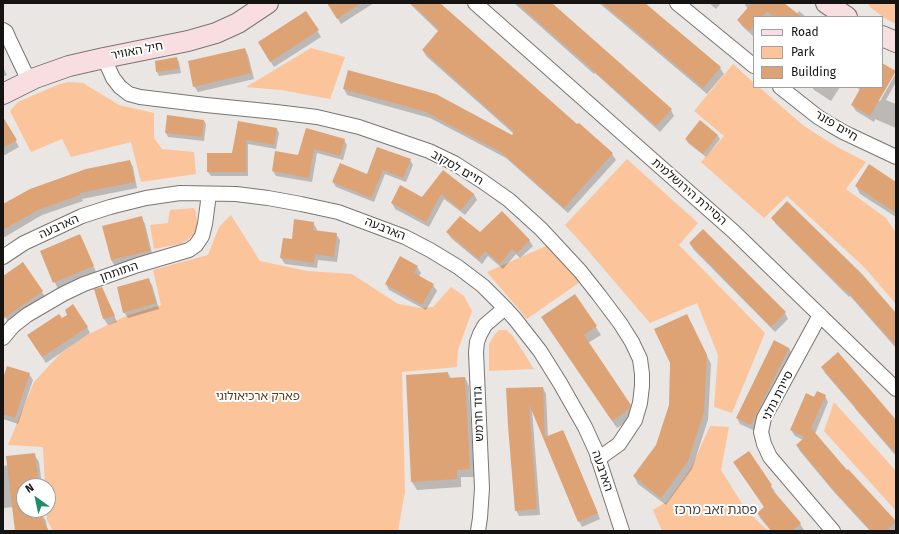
<!DOCTYPE html>
<meta charset="utf-8">
<style>
body{margin:0}
#map{position:relative;width:899px;height:534px;overflow:hidden;background:#eae6e3;font-family:"Fira Sans",sans-serif}
canvas{display:block}
.frame{position:absolute;inset:0;border:4px solid #151413;pointer-events:none}
.legend{position:absolute;left:753px;top:16px;width:130px;height:72px;box-sizing:border-box;background:#fff;border:1px solid #a1a1a1;margin:0;padding:5px 7px;list-style:none;font-size:12px;color:#151413}
.legend li{display:flex;align-items:center;gap:8px;height:20px}
.legend b{width:20px;border:1px solid #a1a1a1}
.north{position:absolute;left:16px;top:478px;width:40px;height:40px;box-sizing:border-box;background:#fff;border:1px solid #a1a1a1;border-radius:50%;rotate:327deg;font-size:11px;font-weight:700;line-height:16px;text-align:center;color:#151413}
.north::after{content:'';display:block;margin:auto;width:14px;height:18px;background:#208b68;clip-path:polygon(50% 0,100% 100%,50% 72%,0 100%)}
</style>
<div id="map">
<canvas width="899" height="534"></canvas>
<div class="frame"></div>
<ul class="legend">
<li><b style="height:5px;background:#f8dee1"></b>Road</li>
<li><b style="height:11px;background:#fbc49a"></b>Park</li>
<li><b style="height:11px;background:#dea375"></b>Building</li>
</ul>
<div class="north">N</div>
</div>
<script>
const ctx = document.querySelector('canvas').getContext('2d');
ctx.lineJoin = 'round';
function paint(path, color) { ctx.fillStyle = color; ctx.fill(path, 'evenodd'); }
const shape = rows => new Path2D(rows.map(r => 'M' + r).join(''));
function trace(path, color, width, dash) { ctx.strokeStyle = color; ctx.lineWidth = width; ctx.lineCap = dash ? 'butt' : 'round'; ctx.setLineDash(dash || []); ctx.stroke(path); }
function write(font, color, halo, rows, align = 'center') {
  ctx.font = font + ' "Fira Sans","Noto Sans Hebrew",sans-serif'; ctx.lineWidth = 4; ctx.setLineDash([]); ctx.textBaseline = 'middle'; ctx.strokeStyle = halo; ctx.fillStyle = color; for (const [text, x, y, turn = 0] of rows) {
    ctx.save(); ctx.translate(x, y); ctx.rotate((+turn || 0) * Math.PI / 180); ctx.textAlign = isNaN(turn) ? turn : align; if (halo) ctx.strokeText(text, 0, 0); ctx.fillText(text, 0, 0); ctx.restore();
  }
}
const green = shape([
 [868,3,896,3,896,24,883,17,870,7],
 [311,48,345,57,330,99,281,90,246,87],
 [733,64,754,83,754,87,759,87,804,126,837,147,866,162,846,189,886,218,896,233,896,304,864,267,787,196,764,218,701,162,724,136,694,111],
 [68,82,83,83,119,105,154,113,154,138,162,149,194,152,196,174,141,182,131,142,71,157,62,139,31,152,10,111,18,102,57,85],
 [627,159,698,223,679,245,765,333,732,413,714,407,718,355,697,303,650,323,585,247,565,225],
 [194,208,196,212,197,222,197,230,193,235,186,241,180,244,154,249,150,225,168,223,170,210],
 [231,215,260,261,307,271,352,274,398,304,421,308,433,307,451,287,464,296,472,311,458,350,457,367,402,372,405,492,398,531,53,531,47,520,46,510,48,510,48,486,45,486,43,447,8,445,34,382,60,354,87,335,126,316,161,305,153,270,208,255,219,227],
 [546,246,580,282,527,319,487,272],
 [499,330,506,330,513,336,534,369,489,371,489,344,495,334],
 [834,402,896,471,896,511,824,431],
 [710,426,729,427,721,470,746,510,768,531,662,531,653,510,668,501,691,468]
]);
const shadow = shape([
 [328,3,374,3,341,24],
 [409,3,438,3,577,126,579,124,612,154,616,160,568,213,506,158,472,140,430,118,347,95,344,89,349,71,513,136,514,134,426,56,423,50,439,32],
 [514,3,550,3,671,110,674,116,660,132,595,73,594,74],
 [599,3,643,3,720,68,724,74,707,94],
 [709,3,721,3,716,9],
 [744,3,783,3,797,14,799,11,806,17,754,17,753,36,742,26,738,20,748,9],
 [306,12,321,37,274,67,262,48],
 [245,49,248,55,254,79,198,92,194,86],
 [177,59,179,62,181,73,159,76,157,72,156,62],
 [882,64,896,72,896,82,886,100,896,104,896,128,875,119,874,122,856,111,852,105,861,90,855,87,882,87],
 [894,73,896,73,880,101,878,101],
 [3,67,7,75,3,77],
 [812,87,840,87,831,101,814,90],
 [3,120,4,120,19,147,3,156],
 [204,121,206,124,204,141,168,137,166,133],
 [700,121,718,136,720,139,706,157,688,143,686,139],
 [238,122,277,129,279,133,276,149,248,144,248,176,211,176,208,172,233,154],
 [306,129,344,140,347,145,343,160,317,153,312,182,276,176,273,171,276,152,299,156],
 [410,160,413,165,406,182,385,174,374,202,336,187,333,182,367,175],
 [130,161,133,167,137,188,82,199,83,201,42,215,3,238,3,205],
 [443,171,474,194,477,200,465,215,444,199,429,227,395,209,392,203,423,198],
 [896,183,896,217,860,194,856,186],
 [142,218,145,224,153,257,115,266,111,260],
 [772,218,896,315,896,348,850,296,849,297,776,224],
 [313,223,317,229,316,231,336,234,340,240,337,262,318,260,317,268,285,264,281,258,292,240],
 [703,230,785,313,788,319,775,332,693,249,690,243],
 [447,232,480,233,529,240,533,246,520,258,516,254,503,269,488,256,482,264,451,238],
 [83,241,96,272,58,289,41,252],
 [23,264,46,298,9,323,3,314,3,278],
 [417,267,421,273,419,276,433,285,437,291,426,310,389,290,386,284],
 [148,279,152,285,159,309,128,318,124,312],
 [102,288,117,322,108,325,104,319],
 [575,296,601,335,588,343,635,413,634,417,617,428,547,325],
 [62,319,87,327,90,333,46,363,32,342],
 [691,323,711,364,708,420,692,469,666,505,638,484,634,476,657,445,670,406],
 [789,348,792,354,755,431,740,424,737,418],
 [822,367,896,421,896,456,859,413,856,409,825,373],
 [448,373,451,378,465,378,469,386,474,477,461,477,461,487,417,490,412,482],
 [29,374,33,380,18,424,3,419,3,392],
 [543,388,546,394,548,437,563,431,566,437,600,519,582,527,579,521,532,409,540,515,519,516,516,510,509,426],
 [825,396,828,402,815,434,847,471,896,522,896,531,870,531,834,492,800,451,797,445,803,440,795,436,791,430,815,398],
 [749,452,771,486,775,492,773,493,800,524,804,530,802,531,771,531,761,519,758,514,765,507],
 [34,454,39,462,42,486,24,486,24,510,45,510,45,513,41,513,46,521,47,529,48,531,17,531,18,514,14,507,3,508,3,466,9,465]
]);
const building = shape([
 [327,3,361,3,337,19],
 [411,3,440,3,577,124,579,123,613,153,564,208,501,152,468,135,426,112,343,89,348,70,436,94,512,135,514,132,422,50,439,30],
 [517,3,552,3,672,109,656,126],
 [602,3,645,3,721,67,703,88],
 [752,3,784,3,802,17,774,17,767,11,762,17,754,17,754,26,749,31,737,20],
 [306,11,319,30,270,62,258,42],
 [245,48,251,73,193,87,188,61],
 [177,57,179,69,156,72,155,61],
 [882,63,896,71,870,116,851,105,861,87,882,87],
 [167,115,204,120,202,137,165,133],
 [3,117,17,140,3,148],
 [700,120,718,135,703,154,685,139],
 [238,121,277,128,274,145,246,140,246,172,207,172,207,153,232,153],
 [306,128,345,139,340,156,314,149,309,178,272,171,275,151,298,155],
 [377,147,411,159,403,178,383,170,371,198,332,182,340,163,367,174],
 [130,160,135,182,80,193,80,195,38,210,3,230,3,204,30,189,86,169],
 [869,164,896,182,896,213,855,186],
 [443,170,474,194,461,210,441,194,426,222,391,203,400,185,422,197],
 [787,201,862,274,896,313,896,346,846,290,845,291,771,218],
 [502,211,530,240,517,253,512,249,500,264,485,251,479,259,446,232,460,216,480,232],
 [142,216,150,251,111,260,102,226],
 [294,219,314,222,313,230,337,233,334,257,315,254,314,263,280,258,283,238,292,239],
 [703,229,786,312,771,327,689,243],
 [80,234,94,266,53,283,40,251],
 [400,256,418,266,414,273,434,284,422,305,385,284],
 [23,262,43,291,3,319,3,276],
 [149,278,156,303,123,313,117,287],
 [102,287,115,316,103,319,94,289],
 [575,294,597,326,584,335,631,405,629,409,612,421,541,317],
 [73,304,88,327,42,357,27,335,59,314,62,318,67,315,65,310],
 [687,314,707,355,704,412,688,461,661,498,633,476,656,445,669,405,670,363,654,329],
 [774,340,789,348,751,425,736,418],
 [838,352,896,420,896,454,854,407,856,408,821,367],
 [7,366,30,373,15,418,3,414,3,378],
 [448,372,448,378,465,377,470,469,457,470,457,479,411,482,406,375],
 [543,387,545,437,563,430,598,513,578,522,529,404,537,509,515,511,508,426,506,388],
 [817,391,826,395,811,428,847,470,848,469,896,521,896,522,886,531,871,531,830,486,796,445,805,437,790,430,806,393,814,397],
 [749,451,772,485,770,487,801,523,792,531,772,531,757,513,764,507,733,462],
 [35,453,39,486,24,486,24,510,42,510,43,520,49,531,15,531,6,456]
]);
const street = shape([
 [475,3,733,231,896,389],
 [677,3,754,66],
 [3,30,6,32,9,39,29,81],
 [104,58,113,78,120,87,129,94,140,97,206,105,276,112,317,117,359,127,429,151,454,163,482,181,509,200,541,229,580,271,599,295,620,323,632,342,640,359,642,374,642,386,640,403,635,420,619,444,598,459],
 [780,87,818,117,831,125,843,132,896,157],
 [3,257,24,243,82,216,110,207,146,198,180,193,236,194,268,198,301,204,338,212,405,237,430,250,458,267,483,286,505,308,515,319,540,351,560,383,585,427,596,451,622,531],
 [820,315,764,418,761,432,764,444,770,457,833,531],
 [3,338,13,326,27,315,63,294,84,284,138,265,189,250,196,245,202,236,205,224,209,194],
 [478,531,480,518,482,488,476,352,477,342,480,334,485,325,505,308]
]);
const secondary = shape([
 [826,3,847,17],
 [882,36,896,42],
 [3,94,35,78,69,66,104,58,188,41,216,33,238,23,268,3]
]);
const streetNames = [
 ["חיל האוויר",137,51,-11],
 ["חיים פזנר",836,126,31],
 ["חיים לסקוב",457,168,30],
 ["הסיירת הירושלמית",689,192,41],
 ["הארבעה",59,227,-24],
 ["הארבעה",385,229,22],
 ["התותחן",119,272,-19],
 ["סיירת גולני",778,396,-63],
 ["גדוד חרמש",479,414,-92],
 ["הארבעה",602,471,71]
];
const parkNames = [
 ["פארק ארכיאולוגי",258,397]
];
const neighbourhoodNames = [
 ["פסגת זאב מרכז",716,510]
];
paint(green, '#fbc49a');
paint(shadow, '#0003');
paint(building, '#dea375');
trace(street, '#797572', 16);
trace(secondary, '#797572', 22);
trace(street, '#fff', 14);
trace(secondary, '#f8dee1', 20);
write('12px', '#151413', '#fff', streetNames);
write('12px', '#613917', '#fff', parkNames);
write('13px', '#474441', '#fff', neighbourhoodNames);
</script>
